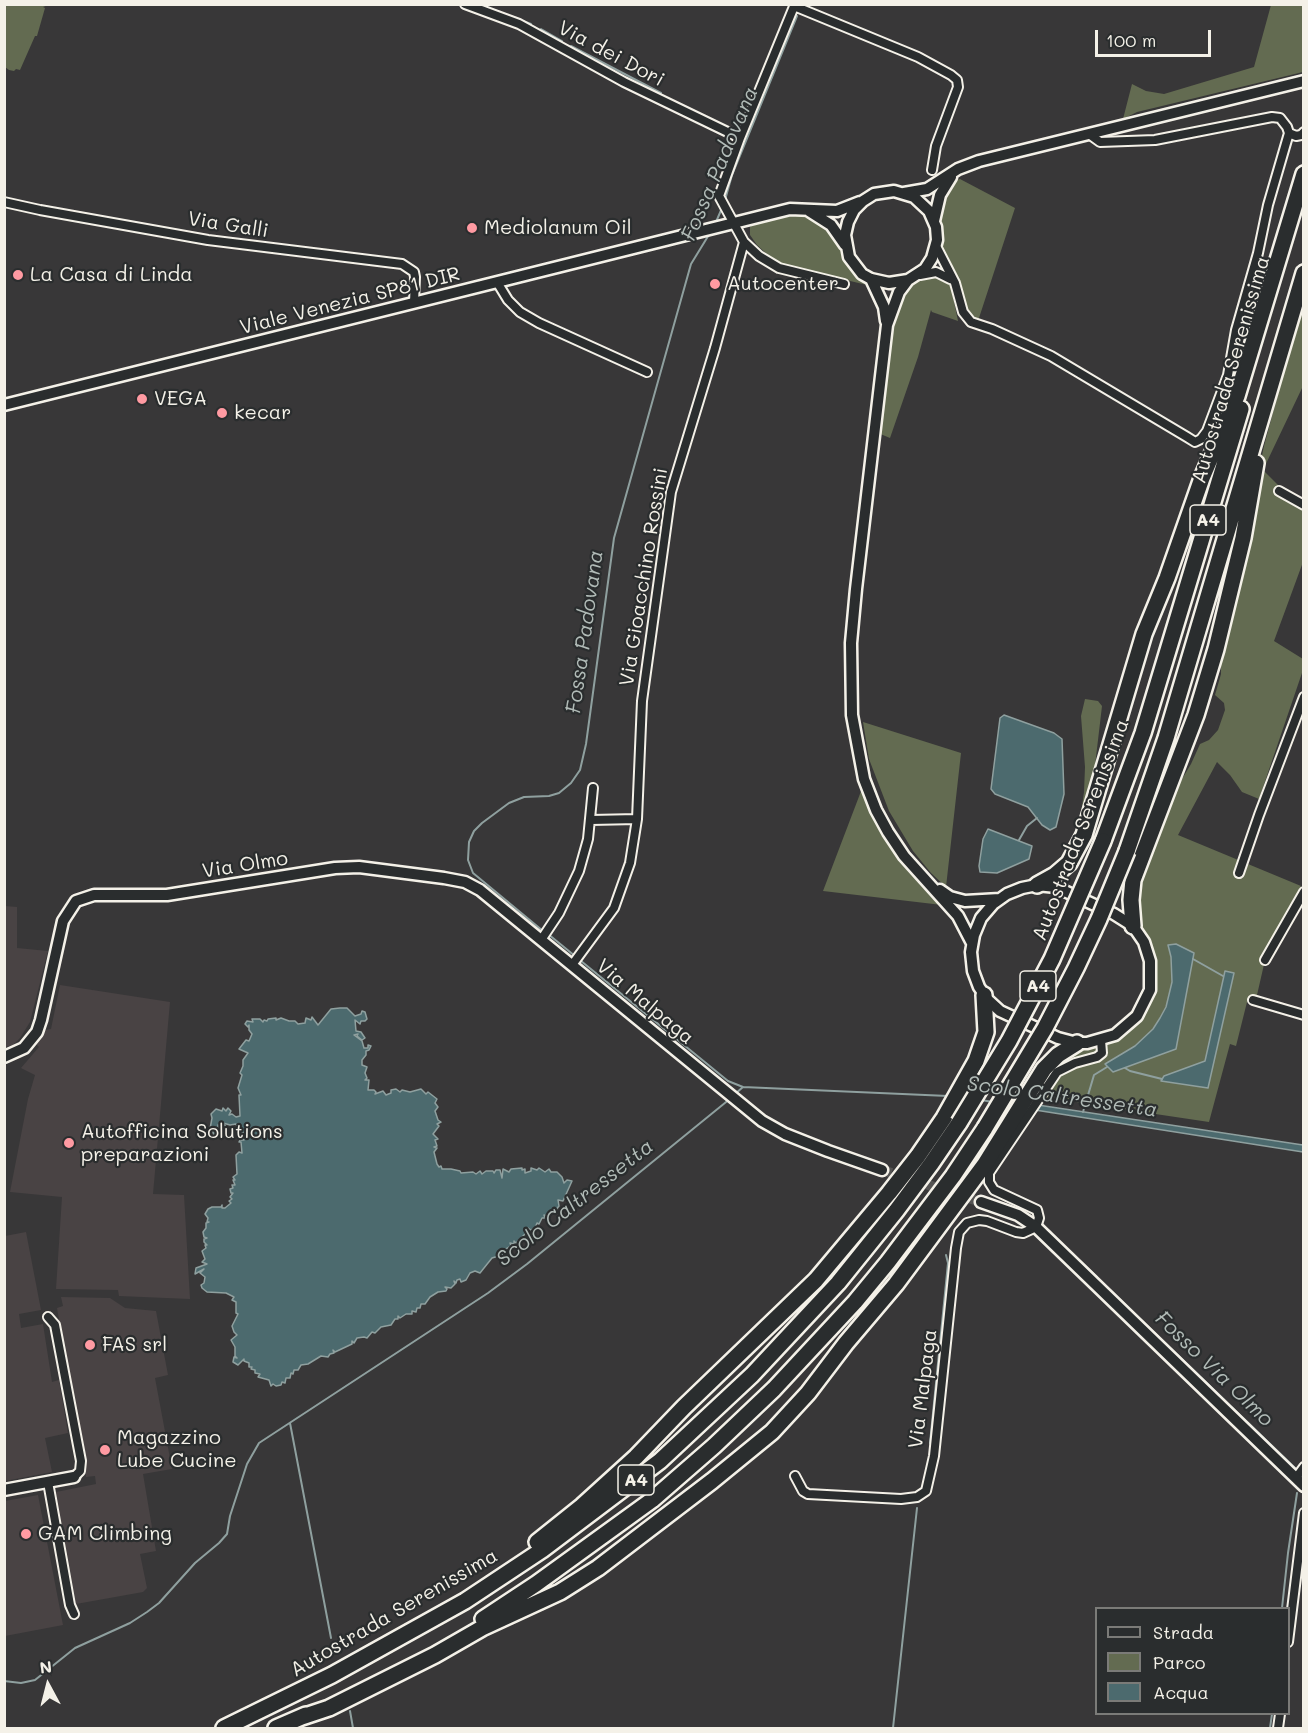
<!DOCTYPE html>
<style>
body{margin:0}
#map{position:relative;width:1308px;height:1733px;overflow:hidden;background:#383738;font-family:Mali,sans-serif}
canvas{display:block}
.frame{position:absolute;inset:0;border:6px solid #f4f1e8;pointer-events:none}
.legend{position:absolute;left:1095px;top:1607px;width:195px;height:108px;box-sizing:border-box;background:#2a2d2e;border:2px solid #7b7b78;margin:0;padding:8px 10px;list-style:none;font-size:18px;color:#f4f1e8}
.legend li{display:flex;align-items:center;gap:12px;height:30px}
.legend b{width:30px;border:2px solid #7b7b78}
.north{position:absolute;left:18px;top:1655px;width:60px;height:60px;-webkit-text-stroke:4px #2a2d2e;paint-order:stroke;rotate:353deg;font-size:16px;font-weight:700;line-height:24px;text-align:center;color:#f4f1e8}
.north::after{content:'';display:block;margin:auto;width:21px;height:27px;background:#f4f1e8;clip-path:polygon(50% 0,100% 100%,50% 72%,0 100%)}
.scale{position:absolute;left:1095px;top:30px;width:116px;height:27px;box-sizing:border-box;border:3px solid #f4f1e8;border-top:0;padding-left:8px;font-size:18px;line-height:21px;white-space:nowrap;color:#f4f1e8;-webkit-text-stroke:4px #2a2d2e;paint-order:stroke}
</style>
<div id="map">
<canvas width="1308" height="1733"></canvas>
<div class="frame"></div>
<ul class="legend">
<li><b style="height:8px;background:#2a2d2e"></b>Strada</li>
<li><b style="height:16px;background:#636b51"></b>Parco</li>
<li><b style="height:16px;background:#4c6a6e"></b>Acqua</li>
</ul>
<div class="north">N</div>
<div class="scale">100 m</div>
</div>
<script>
const ctx = document.querySelector('canvas').getContext('2d');
ctx.lineJoin = 'round';
function paint(path, color) { ctx.fillStyle = color; ctx.fill(path, 'evenodd'); }
const shape = rows => new Path2D(rows.map(r => 'M' + r).join(''));
function trace(path, color, width, dash) { ctx.strokeStyle = color; ctx.lineWidth = width; ctx.lineCap = dash ? 'butt' : 'round'; ctx.setLineDash(dash || []); ctx.stroke(path); }
function write(font, color, halo, rows, align = 'center') {
  ctx.font = font + ' Mali,sans-serif'; ctx.lineWidth = 4.5; ctx.setLineDash([]); ctx.textBaseline = 'middle'; ctx.strokeStyle = halo; ctx.fillStyle = color; for (const [text, x, y, turn = 0] of rows) {
    ctx.save(); ctx.translate(x, y); ctx.rotate((+turn || 0) * Math.PI / 180); ctx.textAlign = isNaN(turn) ? turn : align; if (halo) ctx.strokeText(text, 0, 0); ctx.fillText(text, 0, 0); ctx.restore();
  }
}
const built = shape([
 [5,906,17,907,17,948,48,951,30,1022,20,1038,13,1045,6,1047,4,1046],
 [60,985,170,1002,153,1194,184,1195,190,1299,119,1296,118,1290,56,1289,62,1197,10,1192,28,1099,35,1075,21,1068,39,1047,36,1044,45,1030,51,1029],
 [26,1232,41,1310,19,1314,21,1328,43,1324,52,1382,59,1380,68,1433,45,1438,52,1472,5,1481,5,1236],
 [61,1297,110,1298,125,1308,156,1311,168,1375,155,1378,172,1469,143,1474,156,1551,140,1554,147,1588,143,1592,76,1604,56,1492,96,1484,95,1476,86,1477,57,1308,63,1306],
 [38,1495,63,1625,5,1636,5,1501]
]);
const green = shape([
 [5,4,48,5,43,7,45,8,37,36,35,36,20,70,16,69,14,71,9,70,5,67],
 [1271,5,1303,5,1303,72,1137,112,1123,119,1132,84,1146,91,1164,94,1254,67],
 [960,179,1015,208,978,321,971,318,967,312,940,247,940,204,953,181],
 [790,211,817,217,835,237,849,265,867,285,787,266,770,257,757,245,750,235,750,227,756,220],
 [932,274,948,281,951,287,958,321,932,312,931,310,918,357,890,438,878,433,890,327,904,290,925,275],
 [1303,301,1303,386,1263,470,1287,494,1303,500,1303,562,1274,641,1303,659,1303,670,1259,799,1242,792,1230,775,1217,762,1178,835,1301,886,1268,947,1257,995,1248,998,1236,1046,1230,1044,1209,1122,1028,1095,1056,1059,1139,1017,1154,958,1150,942,1139,923,1132,896,1170,799,1191,764,1200,744,1209,740,1218,730,1225,710,1224,703,1215,695,1221,674,1221,650,1264,446],
 [1085,699,1098,701,1102,706,1092,791,1080,821,1084,792,1085,767,1081,716],
 [863,722,961,753,946,887,931,873,913,851,889,811,869,759],
 [863,786,906,865,942,905,823,891]
]);
const water = shape([
 [1004,715,1054,733,1062,739,1064,794,1056,827,1050,830,1042,825,1028,807,995,794,991,789,1000,718,1004,715],
 [988,829,1032,846,1029,859,997,873,980,872,979,866,983,839,988,829],
 [1176,944,1194,953,1176,1049,1113,1072,1105,1064,1135,1046,1153,1029,1160,1018,1166,1007,1172,982,1171,957,1168,945,1176,944],
 [1225,971,1234,973,1208,1088,1161,1081,1164,1076,1205,1061,1225,971],
 [340,1008,347,1008,355,1016,361,1014,362,1011,365,1012,367,1019,365,1021,361,1021,360,1024,355,1020,356,1031,361,1032,365,1038,362,1040,357,1036,358,1034,354,1035,362,1041,364,1048,368,1048,368,1045,371,1046,369,1050,366,1051,366,1055,362,1060,362,1065,367,1067,365,1073,367,1078,365,1080,369,1080,368,1090,374,1090,376,1092,375,1094,383,1091,386,1095,391,1093,391,1090,396,1089,400,1092,402,1090,410,1092,421,1089,426,1094,428,1092,437,1099,435,1103,438,1107,435,1111,438,1120,441,1122,437,1124,439,1126,433,1134,438,1139,435,1140,437,1146,434,1147,437,1148,434,1152,437,1164,439,1167,441,1166,442,1169,451,1169,460,1171,461,1173,473,1172,476,1174,480,1171,482,1174,486,1171,493,1171,494,1173,496,1170,500,1170,502,1178,503,1169,509,1172,511,1169,522,1168,522,1170,525,1169,525,1173,531,1171,531,1168,537,1170,539,1168,545,1172,549,1169,551,1172,557,1172,562,1177,564,1183,567,1180,572,1181,563,1201,558,1200,559,1206,555,1211,548,1213,547,1216,544,1215,545,1218,542,1218,539,1224,537,1223,535,1228,531,1230,528,1228,527,1232,525,1231,526,1233,516,1243,514,1241,514,1244,510,1243,511,1246,506,1249,502,1255,492,1258,480,1273,475,1271,470,1273,466,1280,461,1282,460,1279,457,1280,456,1283,454,1281,455,1284,451,1288,445,1287,447,1289,446,1291,438,1292,430,1297,425,1304,421,1304,420,1308,417,1308,416,1312,412,1311,412,1314,406,1314,400,1318,398,1316,398,1319,395,1319,391,1325,381,1327,375,1333,372,1332,367,1338,364,1337,357,1338,354,1343,352,1341,352,1344,335,1352,333,1350,334,1353,330,1354,328,1357,321,1356,308,1364,301,1365,298,1370,294,1370,293,1374,291,1373,290,1378,286,1378,285,1383,282,1382,281,1385,276,1386,273,1384,271,1386,269,1380,258,1377,260,1374,255,1373,255,1370,251,1369,252,1367,249,1367,249,1363,244,1361,244,1359,238,1365,233,1362,234,1357,237,1358,235,1356,235,1347,231,1340,237,1335,234,1332,232,1326,238,1314,236,1313,236,1302,232,1300,234,1297,226,1293,207,1292,202,1288,201,1285,204,1283,205,1277,200,1273,204,1269,195,1274,196,1268,207,1264,202,1262,205,1259,202,1251,206,1248,205,1245,207,1245,204,1242,204,1239,207,1238,204,1237,203,1232,206,1228,206,1223,209,1222,207,1222,208,1218,205,1214,208,1209,212,1207,221,1207,222,1205,222,1208,225,1208,231,1203,229,1201,232,1199,230,1197,233,1193,231,1193,230,1189,233,1188,232,1185,235,1185,233,1180,235,1180,233,1177,237,1174,236,1155,239,1152,242,1153,241,1142,239,1142,240,1140,244,1140,242,1135,244,1133,239,1131,236,1124,230,1125,223,1123,226,1127,224,1129,219,1129,218,1125,218,1132,214,1136,213,1132,210,1129,212,1118,211,1114,216,1109,222,1111,223,1108,226,1111,228,1108,231,1111,229,1115,232,1114,236,1117,240,1116,239,1095,241,1095,238,1088,242,1075,240,1073,243,1066,243,1060,248,1053,239,1049,246,1040,249,1041,252,1034,249,1030,249,1025,248,1027,245,1024,247,1021,253,1022,252,1019,260,1019,263,1022,264,1020,267,1021,268,1019,276,1018,276,1020,281,1018,289,1021,295,1021,298,1024,305,1023,306,1018,311,1020,312,1017,318,1025,331,1009,340,1008],
 [1038,1105,1303,1145,1303,1152,1035,1110,1038,1105]
]);
const stream = shape([
 [478,4,531,24],
 [541,29,562,41],
 [571,46,661,93],
 [725,200,732,175,797,16],
 [716,222,722,208],
 [1019,840,1027,826,1037,818],
 [543,931,473,873,468,860,469,842,474,831,482,823,509,803,524,797,549,796,559,793,571,783,580,770,586,744,614,538,691,264,710,233],
 [548,934,728,1081,743,1087],
 [1193,959,1223,976],
 [1125,1068,1130,1071,1162,1079],
 [735,1094,743,1087,948,1096],
 [981,1100,993,1102],
 [1083,1112,1094,1075,1107,1067],
 [1052,1235,1097,1277],
 [1112,1292,1295,1468],
 [290,1423,331,1638],
 [930,1443,948,1263,946,1255],
 [1282,1608,1288,1553,1297,1493],
 [4,1681,21,1683,35,1680,75,1648,130,1623,147,1612,159,1603,195,1563,219,1543,227,1534,230,1516,247,1464,259,1443,488,1293,527,1264,731,1098],
 [350,1711,353,1728],
 [893,1728,917,1508],
 [1270,1728,1272,1714]
]);
const secondaryTunnel = shape([
 [882,1170,981,1202]
]);
const street = shape([
 [465,4,519,24,624,82,740,138],
 [794,6,918,57,951,75,957,80,958,87,936,146,932,170],
 [1289,133,1296,136,1301,135,1304,132],
 [4,202,40,210,208,240,402,264,414,272,415,277,414,303],
 [744,242,759,256,779,268,844,284],
 [936,246,955,283,963,312,971,322,992,329,1051,356,1187,437,1195,442,1201,439,1207,431,1228,375,1236,330,1258,253,1268,205,1289,133,1287,127,1280,118,1272,117,1155,140,1100,142,1089,134],
 [920,275,936,272,950,279],
 [497,282,508,300,520,312,539,323,647,372],
 [1279,491,1304,505],
 [591,820,637,819],
 [1239,873,1259,815,1304,697],
 [541,940,559,913,579,871,588,839,593,788],
 [1265,960,1304,892],
 [572,965,614,908,630,863,637,819,642,701,671,492,715,348,744,242,719,196,740,138,795,4],
 [1253,1000,1304,1015],
 [48,1317,55,1325,81,1461,80,1471,74,1477],
 [795,1476,803,1491,808,1494,901,1499,917,1497,926,1491,934,1456,956,1248,959,1232,967,1223,979,1220,987,1221,1016,1232,1023,1233,1036,1227,1039,1218,1037,1210,994,1190,989,1182,989,1173,1057,1072,1075,1063,1097,1057,1102,1053,1101,1040],
 [1296,1478,1304,1467],
 [48,1482,70,1605,74,1614],
 [1288,1642,1304,1513],
 [1278,1728,1280,1714]
]);
const secondary = shape([
 [904,193,927,189,958,169,979,161,1304,81],
 [809,211,831,225,845,245],
 [934,221,940,195,951,177],
 [871,279,884,307,886,321],
 [908,280,889,283,871,279,862,274,849,257,845,235,848,222,854,210,863,201,874,194,894,191,914,197,929,211,936,227,937,240,932,258,925,269,908,280,899,292,887,325,856,589,851,643,852,715,864,779,876,810,888,832,904,856,958,916,972,943],
 [4,405,790,209,837,211,860,202],
 [1037,885,1056,887,1114,914,1133,926,1144,942,1150,961,1150,990,1137,1016,1115,1035,1087,1043,1077,1043,1058,1038,1000,1011,988,1000,979,987,973,971,971,952,974,935,981,918,993,904,1007,894,1022,888,1037,885],
 [940,890,950,897,965,901,1000,899],
 [4,1057,24,1048,37,1032,41,1020,63,921,76,901,94,895,167,895,335,868,359,867,444,878,465,882,480,890,762,1121,785,1134,828,1151,882,1170],
 [981,1202,1018,1215,1036,1227,1304,1486],
 [4,1490,74,1477]
]);
const highway = shape([
 [1103,841,1143,733,1241,409],
 [1127,851,1166,738,1304,273],
 [1037,885,1055,875,1069,863,1084,835,1144,634,1167,578,1202,478,1237,396,1304,174],
 [1133,926,1131,900,1133,880,1196,715,1216,649,1243,538,1256,463],
 [537,1542,582,1506,636,1457,684,1407,816,1280,889,1193,918,1156,944,1118,976,1061,986,1032,984,995],
 [483,1619,536,1584,652,1500,714,1446,774,1389,855,1302,888,1262,953,1176,985,1128],
 [299,1718,329,1708,435,1655,482,1628,560,1592,598,1568,712,1481,772,1432,808,1393,846,1343,896,1284,985,1164,1044,1069,1058,1055,1077,1043],
 [224,1728,332,1675,465,1601,542,1550,660,1461,752,1375,838,1283,896,1211,931,1164,959,1123],
 [276,1728,306,1715]
]);
const highwayBridge = shape([
 [959,1123,1009,1041,1052,959,1103,841],
 [985,1128,1045,1028,1076,968,1099,919,1127,851]
]);
const markers = [
 [472,228,6,"#ff9aa2"],
 [18,275,6,"#ff9aa2"],
 [715,284,6,"#ff9aa2"],
 [142,399,6,"#ff9aa2"],
 [222,413,6,"#ff9aa2"],
 [69,1143,6,"#ff9aa2"],
 [90,1345,6,"#ff9aa2"],
 [105,1450,6,"#ff9aa2"],
 [26,1534,6,"#ff9aa2"]
];
const shields = [
 [1208,520,36],
 [1038,986,36],
 [636,1480,36]
];
const shieldNames = [
 ["A4",1208,520],
 ["A4",1038,986],
 ["A4",636,1480]
];
const streetNames = [
 ["Via dei Dori",611,54,28],
 ["Via Galli",228,225,9],
 ["Viale Venezia SP81 DIR",350,301,-14],
 ["Autostrada Serenissima",1231,370,-74],
 ["Via Gioacchino Rossini",644,577,-81],
 ["Autostrada Serenissima",1081,830,-69],
 ["Via Olmo",245,865,-9],
 ["Via Malpaga",645,1002,40],
 ["Via Malpaga",923,1389,-83],
 ["Autostrada Serenissima",394,1613,-30]
];
const poiNames = [
 ["Mediolanum Oil",484,228],
 ["La Casa di Linda",30,275],
 ["Autocenter",727,284],
 ["VEGA",154,399],
 ["kecar",234,413],
 ["Autofficina Solutions",81,1132],
 ["preparazioni",81,1155],
 ["FAS srl",102,1345],
 ["Magazzino",117,1438],
 ["Lube Cucine",117,1461],
 ["GAM Climbing",38,1534]
];
const waterNames = [
 ["Fossa Padovana",720,164,-67],
 ["Fossa Padovana",585,632,-82],
 ["Scolo Caltressetta",1062,1097,8],
 ["Scolo Caltressetta",575,1203,-38],
 ["Fosso Via Olmo",1214,1369,44]
];
paint(built, '#494344');
paint(green, '#636b51');
paint(water, '#4c6a6e');
trace(water, '#8fa09f', 1.5);
trace(stream, '#8fa09f', 2);
trace(secondaryTunnel, '#545352', 10, [10, 5]);
trace(street, '#f4f1e8', 12);
trace(secondary, '#f4f1e8', 15);
trace(highway, '#f4f1e8', 20);
trace(street, '#2a2d2e', 8);
trace(secondary, '#2a2d2e', 10);
trace(highway, '#2a2d2e', 15);
trace(highwayBridge, '#f4f1e8', 20, []);
trace(highwayBridge, '#2a2d2e', 15);
for (const [x, y, r, color] of markers) { const dot = new Path2D(); dot.arc(x, y, r, 0, 2 * Math.PI); ctx.fillStyle = color; ctx.fill(dot); trace(dot, '#2a2d2e', 2); }
for (const [x, y, w] of shields) { const box = new Path2D(); box.roundRect(x - w / 2, y - 15, w, 30, 4.5); ctx.fillStyle = '#2a2d2e'; ctx.fill(box); trace(box, '#f4f1e8', 1.5); }
write('bold 18px', '#f4f1e8', null, shieldNames);
write('20px', '#f4f1e8', '#2a2d2e', streetNames);
write('20px', '#f4f1e8', '#2a2d2e', poiNames, 'left');
write('italic 21px', '#b1bbb7', '#2a2d2e', waterNames);
</script>
